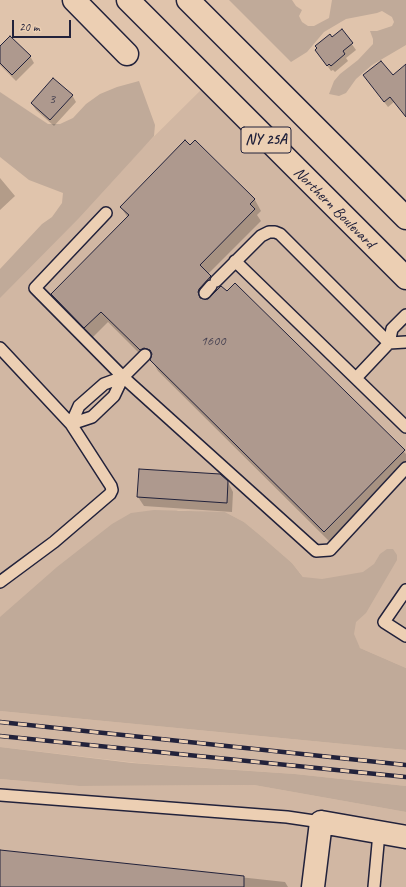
<!DOCTYPE html>
<style>
body{margin:0}
#map{position:relative;width:406px;height:887px;overflow:hidden;background:#e0c4ac;font-family:Caveat,sans-serif}
canvas{display:block}
.scale{position:absolute;left:12px;top:20px;width:59px;height:18px;box-sizing:border-box;border:2px solid #22223b;border-top:0;padding-left:5px;font-size:12px;line-height:14px;white-space:nowrap;color:#22223b;-webkit-text-stroke:3px #eccfb3;paint-order:stroke}
</style>
<div id="map">
<canvas width="406" height="887"></canvas>
<div class="scale">20 m</div>
</div>
<script>
const ctx = document.querySelector('canvas').getContext('2d');
ctx.lineJoin = 'round';
function paint(path, color) { ctx.fillStyle = color; ctx.fill(path, 'evenodd'); }
const shape = rows => new Path2D(rows.map(r => 'M' + r).join(''));
function trace(path, color, width, dash) { ctx.strokeStyle = color; ctx.lineWidth = width; ctx.lineCap = dash ? 'butt' : 'round'; ctx.setLineDash(dash || []); ctx.stroke(path); }
function write(font, color, halo, rows, align = 'center') {
  ctx.font = font + ' Caveat,sans-serif'; ctx.lineWidth = 4; ctx.setLineDash([]); ctx.textBaseline = 'middle'; ctx.strokeStyle = halo; ctx.fillStyle = color; for (const [text, x, y, turn = 0] of rows) {
    ctx.save(); ctx.translate(x, y); ctx.rotate((+turn || 0) * Math.PI / 180); ctx.textAlign = isNaN(turn) ? turn : align; if (halo) ctx.strokeText(text, 0, 0); ctx.fillText(text, 0, 0); ctx.restore();
  }
}
const built = shape([
 [209,82,406,278,406,668,360,648,292,563,261,536,244,522,225,512,201,512,178,510,0,621,0,289],
 [0,711,406,750,406,786,295,774,137,763,0,747],
 [0,779,79,786,254,785,406,812,406,887,0,887]
]);
const green = shape([
 [229,0,292,0,296,6,302,10,299,16,302,22,308,26,314,26,329,18,332,0,406,0,406,45,372,65,356,79,346,93,339,96,329,94,334,81,340,74,358,60,373,44,373,39,370,31,377,31,392,26,394,22,392,17,382,11,377,13,346,19,324,32,307,52,291,62],
 [139,81,155,125,154,136,79,218,0,298,0,269,42,224,52,217,62,203,63,193,29,180,0,157,0,92,48,124,60,124,73,118,86,104,100,94,117,87],
 [154,510,225,512,244,522,261,536,292,563,303,577,322,579,363,572,374,564,380,554,387,549,393,549,397,555,397,560,366,613,356,622,354,634,360,648,406,668,406,750,0,711,0,617,57,567,112,524,131,513],
 [0,747,132,763,295,774,406,786,406,812,254,785,79,786,0,779]
]);
const shadow = shape([
 [342,30,356,50,346,58,348,61,335,72,333,70,331,71,316,50],
 [0,48,30,56,34,63,16,81,0,65],
 [392,77,406,77,406,117,394,102,388,107,368,81],
 [72,95,76,102,54,126,36,110,32,104],
 [195,141,255,200,261,211,257,215,261,221,208,274,217,288,205,301,227,293,235,284,406,454,406,467,331,543,158,371,151,359,147,361,108,322,91,339,59,306,52,295,128,218,121,207],
 [0,178,15,196,0,210],
 [228,482,233,492,232,512,144,506,138,497],
 [0,851,285,882,288,887,0,887]
]);
const building = shape([
 [342,29,353,43,343,51,345,54,331,66,329,64,327,66,315,50,317,48,315,46,330,34,332,37,342,29],
 [10,36,31,56,12,75,0,63,0,46,10,36],
 [381,61,393,75,406,64,406,117,390,97,384,102,363,75,381,61],
 [53,78,73,95,50,120,31,103,53,78],
 [185,140,190,145,195,140,255,199,250,204,255,209,200,265,211,276,199,289,198,292,200,298,208,299,221,286,227,291,235,283,405,450,324,532,150,360,152,354,150,350,144,348,140,350,101,312,84,328,51,294,129,215,120,207,185,140],
 [139,469,220,474,228,481,227,503,137,497,139,469],
 [0,850,244,876,244,887,0,887,0,850]
]);
const lane = shape([
 [106,213,35,288,123,377,316,551,330,550,406,468],
 [235,261,406,427],
 [216,281,261,236,269,232,275,232,280,234,389,343],
 [205,293,211,286],
 [389,343,406,342],
 [0,348,71,424,111,486,112,490,110,494,54,542,0,582],
 [356,378,389,343,392,329,406,315],
 [71,424,92,417,114,396,123,377,145,355],
 [71,424,79,406,104,384,123,377],
 [406,590,384,622,406,636],
 [0,795,287,817,321,822],
 [374,887,379,833]
]);
const street = shape([
 [74,0,127,54],
 [313,887,321,822,406,837]
]);
const primary = shape([
 [128,0,406,278],
 [188,0,406,218]
]);
const rail = shape([
 [0,722,406,765],
 [0,736,406,777]
]);
const numberNames = [
 ["3",52,99],
 ["1600",213,341]
];
const shields = [
 [266,140,50]
];
const shieldNames = [
 ["NY 25A",266,140]
];
const streetNames = [
 ["Northern Boulevard",334,208,45]
];
paint(built, '#d1b7a3');
paint(green, '#c0aa99');
paint(shadow, '#0003');
paint(building, '#ae998e');
trace(building, '#22223b', 1);
trace(lane, '#22223b', 14);
trace(street, '#22223b', 25);
trace(primary, '#22223b', 25);
trace(lane, '#eccfb3', 11);
trace(street, '#eccfb3', 22);
trace(primary, '#eccfb3', 22);
trace(rail, '#22223b', 4.5);
trace(rail, '#eccfb3', 3, [9]);
write('14px', '#454050', null, numberNames);
for (const [x, y, w] of shields) { const box = new Path2D(); box.roundRect(x - w / 2, y - 13, w, 26, 3); ctx.fillStyle = '#eccfb3'; ctx.fill(box); trace(box, '#22223b', 1); }
write('bold 15px', '#22223b', null, shieldNames);
write('16px', '#22223b', '#eccfb3', streetNames);
</script>
